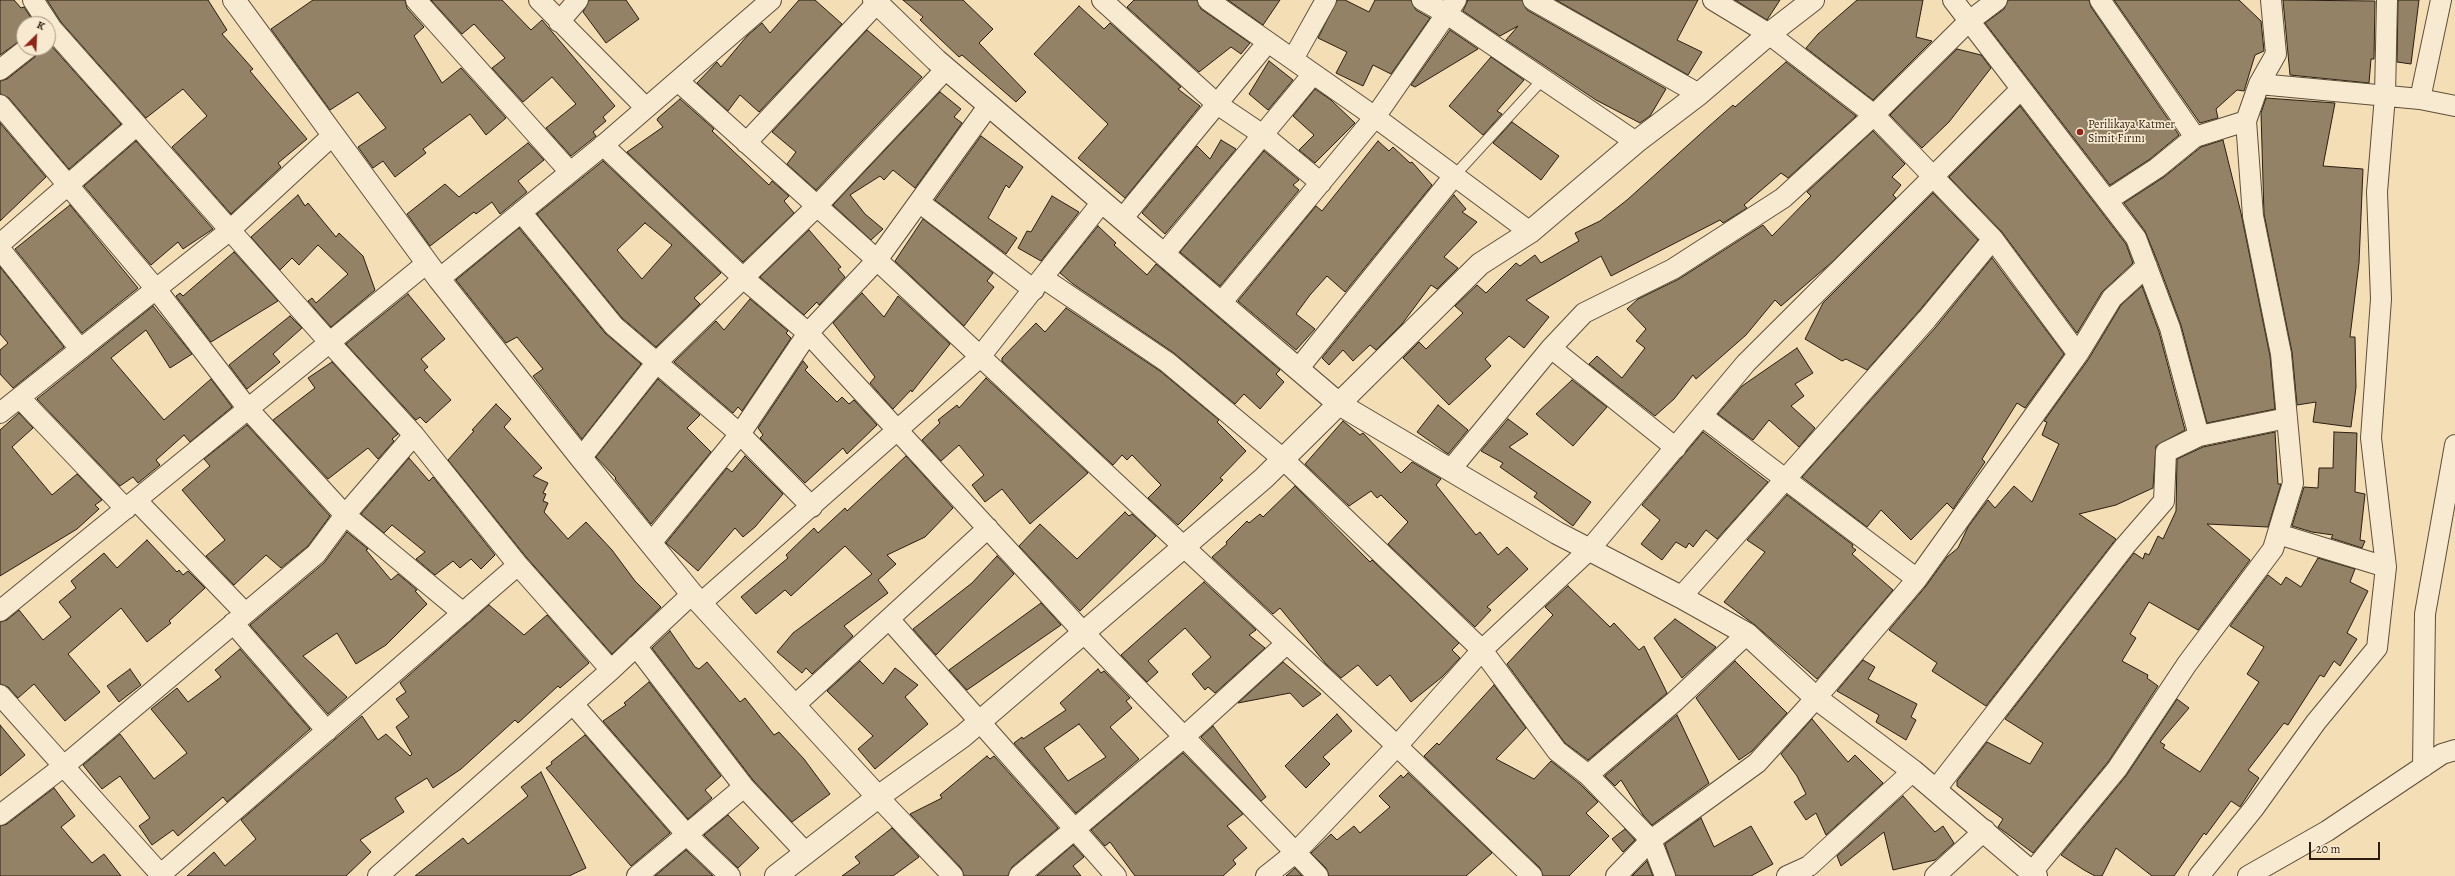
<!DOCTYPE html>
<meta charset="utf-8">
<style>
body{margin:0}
#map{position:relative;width:2455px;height:876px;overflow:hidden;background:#f4deb6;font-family:Alegreya,serif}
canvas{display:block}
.north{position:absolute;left:16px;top:16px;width:40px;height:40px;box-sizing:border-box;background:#f8ead0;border:1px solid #a69884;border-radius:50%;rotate:24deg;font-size:11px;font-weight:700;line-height:16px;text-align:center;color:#2b1e11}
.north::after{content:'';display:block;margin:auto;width:14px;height:18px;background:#8f2418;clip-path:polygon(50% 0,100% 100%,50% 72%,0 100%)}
.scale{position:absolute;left:2309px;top:842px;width:71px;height:18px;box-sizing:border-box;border:2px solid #2b1e11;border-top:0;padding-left:5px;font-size:12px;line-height:14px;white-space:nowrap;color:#2b1e11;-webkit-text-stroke:3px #f8ead0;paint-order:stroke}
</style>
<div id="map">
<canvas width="2455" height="876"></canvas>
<div class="north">K</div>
<div class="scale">20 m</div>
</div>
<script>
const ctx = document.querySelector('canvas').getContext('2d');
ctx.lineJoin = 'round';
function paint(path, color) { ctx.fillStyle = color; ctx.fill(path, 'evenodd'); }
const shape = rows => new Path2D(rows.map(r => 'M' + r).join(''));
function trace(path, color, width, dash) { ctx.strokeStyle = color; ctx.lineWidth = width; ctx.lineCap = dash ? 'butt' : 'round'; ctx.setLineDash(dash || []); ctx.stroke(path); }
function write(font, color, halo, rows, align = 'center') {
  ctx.font = font + ' Alegreya,serif'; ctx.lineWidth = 3.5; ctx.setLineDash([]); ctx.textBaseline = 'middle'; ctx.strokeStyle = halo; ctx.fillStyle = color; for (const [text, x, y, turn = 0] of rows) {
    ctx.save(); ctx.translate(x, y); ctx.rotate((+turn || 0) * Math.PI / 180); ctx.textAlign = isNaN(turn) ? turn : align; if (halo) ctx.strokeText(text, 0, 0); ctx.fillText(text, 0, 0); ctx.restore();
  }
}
const building = shape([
 [0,0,14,0,21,8,24,7,35,24,24,24,24,38,0,55,0,0],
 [47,0,208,0,227,30,222,34,253,69,250,71,307,139,278,163,281,167,231,214,172,147,207,116,183,89,146,118,61,22,47,0],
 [313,0,405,0,407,8,424,27,414,36,442,83,461,68,506,118,486,135,470,114,423,149,426,153,395,177,383,161,373,168,358,147,386,128,358,92,330,110,271,29,313,0],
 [431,0,502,0,531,30,542,20,615,106,603,117,606,121,593,132,596,136,571,156,546,128,576,104,552,77,523,102,492,68,505,58,474,24,462,34,431,0],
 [589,0,626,0,639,19,606,43,583,12,589,0],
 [799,0,815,0,842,24,759,112,740,95,728,111,697,83,717,62,721,67,747,36,762,23,770,33,799,0],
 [903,0,963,0,993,29,979,43,1026,92,1016,102,962,55,959,57,920,20,923,17,903,0],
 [1134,0,1197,0,1201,9,1250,43,1241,54,1231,47,1199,72,1127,7,1134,0],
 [1228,0,1280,0,1263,25,1228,0],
 [1337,0,1345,0,1369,12,1375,0,1411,0,1416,10,1430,18,1391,74,1373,65,1363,86,1336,73,1347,52,1318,38,1337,0],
 [1468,0,1522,0,1527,10,1666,89,1650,116,1640,123,1596,100,1506,40,1518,26,1500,36,1463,11,1468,0],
 [1556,0,1698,0,1677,40,1702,52,1688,75,1556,0],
 [1735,0,1780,0,1767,20,1735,0],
 [1857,0,1923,0,1916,37,1932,41,1873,100,1806,48,1818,34,1857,0],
 [2008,0,2089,0,2091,7,2179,135,2150,159,2110,185,1985,23,2004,9,2008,0],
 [2114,0,2239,0,2261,21,2264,51,2255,55,2244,91,2237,90,2216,109,2218,118,2200,123,2114,0],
 [2283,0,2375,1,2374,59,2371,59,2369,83,2290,75,2283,0],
 [2398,0,2419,0,2411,64,2397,62,2398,0],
 [1079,6,1104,29,1110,23,1181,87,1178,89,1200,106,1125,198,1078,158,1108,124,1034,54,1079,6],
 [867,30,922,77,816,190,787,164,796,152,772,132,867,30],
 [1450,30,1478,49,1415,87,1411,85,1450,30],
 [48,42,121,124,69,169,9,98,0,94,0,81,7,79,35,57,39,48,48,48,48,42],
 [1957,49,1981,55,1991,68,1949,122,1922,148,1890,115,1957,49],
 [1491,57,1524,80,1497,111,1502,114,1483,135,1449,106,1491,57],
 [1269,61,1293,80,1268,110,1249,94,1269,61],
 [1786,62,1856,116,1788,178,1781,173,1744,205,1747,208,1723,223,1720,220,1611,276,1601,256,1526,300,1549,317,1524,348,1509,336,1485,359,1491,366,1449,405,1403,358,1419,342,1426,349,1463,313,1455,306,1477,285,1486,293,1516,263,1520,266,1535,255,1541,263,1579,241,1575,233,1600,221,1627,200,1708,127,1733,105,1735,107,1786,62],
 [1315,89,1331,100,1355,123,1315,163,1299,150,1314,135,1293,116,1315,89],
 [940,92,961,109,954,117,962,123,915,188,893,170,884,180,880,176,850,195,865,214,883,229,871,240,833,205,940,92],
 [2266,98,2335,103,2323,166,2363,169,2359,263,2350,337,2355,337,2356,387,2351,427,2313,422,2316,402,2297,405,2292,352,2264,214,2261,113,2266,98],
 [680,99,714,129,712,131,769,185,772,181,789,196,784,201,794,213,743,262,627,152,663,127,657,120,658,118,680,99],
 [2020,106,2126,244,2133,263,2102,292,2077,333,2002,232,1949,177,2020,106],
 [1512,122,1559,156,1541,180,1493,143,1512,122],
 [0,123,46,177,0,221,0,123],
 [1873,131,1905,164,1892,177,1901,185,1893,195,1896,198,1832,262,1781,306,1775,300,1746,335,1696,379,1693,375,1674,399,1655,416,1589,364,1597,356,1622,378,1645,348,1636,341,1646,329,1627,309,1638,299,1679,279,1763,225,1772,236,1811,196,1807,192,1873,131],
 [981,136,1023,167,1009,188,1006,185,988,218,1017,238,1006,254,935,200,981,136],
 [1221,140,1236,149,1165,234,1142,213,1197,146,1210,159,1221,140],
 [2223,140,2241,213,2270,356,2275,409,2207,423,2181,325,2158,263,2145,231,2124,203,2164,177,2201,147,2223,140],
 [136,141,213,229,183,249,178,242,151,265,84,186,136,141],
 [1378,141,1389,151,1393,147,1410,163,1412,162,1432,185,1345,292,1327,276,1310,295,1296,314,1315,329,1296,350,1238,301,1316,206,1322,211,1378,141],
 [528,143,544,160,518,181,527,192,500,214,492,202,476,214,474,212,430,246,407,214,445,184,459,197,528,143],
 [1264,151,1299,180,1293,185,1299,190,1220,286,1180,252,1264,151],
 [603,161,721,273,694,298,700,304,656,347,622,318,537,214,603,161],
 [645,223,672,245,642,279,617,250,645,223],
 [1933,193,1978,240,1918,312,1867,370,1846,359,1842,361,1805,339,1823,303,1933,193],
 [298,195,305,206,308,203,336,237,339,233,363,256,375,290,331,327,308,301,312,298,316,303,348,274,318,245,299,265,292,258,280,270,251,237,298,195],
 [1454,195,1466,209,1462,212,1477,222,1444,257,1458,268,1437,289,1431,285,1402,324,1376,350,1370,345,1353,361,1343,350,1329,365,1322,358,1454,195],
 [1052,196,1079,212,1041,261,1018,248,1027,231,1031,232,1052,196],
 [70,205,138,288,82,333,15,249,70,205],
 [923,219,993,273,987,281,994,287,964,326,895,261,923,219],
 [1098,226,1116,243,1114,245,1147,275,1156,264,1280,370,1276,374,1284,382,1260,409,1244,394,1235,404,1174,353,1073,284,1060,273,1098,226],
 [519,228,605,333,641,364,582,439,533,376,543,369,517,337,506,343,456,280,519,228],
 [809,230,841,267,838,269,845,277,819,305,817,302,804,315,760,277,809,230],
 [234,252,278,301,211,342,176,296,180,293,183,296,234,252],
 [1992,258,2064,354,2025,408,2017,403,1982,459,1985,462,1953,509,1947,503,1911,540,1881,510,1867,527,1802,477,1936,327,1992,258],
 [0,267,64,347,13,388,0,374,0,350,8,343,0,334,0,267],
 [2142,286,2159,332,2185,430,2156,446,2153,488,2116,505,2079,514,2116,539,1986,706,1932,671,1937,663,1889,630,1926,586,1947,557,1958,548,1968,527,1988,500,1995,508,2014,486,2032,502,2059,444,2042,435,2047,422,2044,421,2088,360,2121,305,2142,286],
 [862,293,884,317,898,296,950,344,912,392,911,390,893,409,870,383,875,377,833,323,862,293],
 [408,294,445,339,421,359,428,367,424,370,451,400,426,423,420,417,416,420,346,344,408,294],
 [750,299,788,331,786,333,791,338,742,411,738,407,733,413,674,362,716,321,724,330,750,299],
 [153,306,192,354,170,368,146,330,111,358,164,420,211,379,232,407,190,442,184,435,156,460,160,465,138,483,133,477,120,486,37,399,153,306],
 [1066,308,1160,371,1219,420,1217,422,1246,451,1220,478,1223,480,1178,525,1148,498,1161,485,1132,455,1127,460,1122,455,1113,465,1002,361,1002,358,1036,323,1045,332,1066,308],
 [290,316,302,328,273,354,280,362,247,389,229,365,290,316],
 [1797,348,1813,373,1795,384,1804,396,1791,406,1815,428,1799,447,1769,420,1753,440,1718,414,1742,386,1797,348],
 [803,361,808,367,805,370,837,402,842,397,849,404,854,400,877,425,847,454,843,448,805,483,760,438,763,435,758,428,803,361],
 [332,362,398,434,392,439,394,441,378,459,368,448,328,479,273,420,315,388,308,378,332,362],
 [986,378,1088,473,1030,524,1002,489,985,502,972,485,984,475,959,445,941,461,922,440,940,423,938,420,957,405,959,408,986,378],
 [658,379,700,415,687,428,711,452,651,524,615,479,616,478,596,457,658,379],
 [1572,380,1607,407,1573,446,1536,414,1572,380],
 [496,404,511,419,504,427,542,468,533,476,548,483,543,493,546,494,543,501,548,503,544,512,568,539,586,522,612,550,635,581,661,607,612,654,527,558,448,460,474,431,472,430,496,404],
 [1438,405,1468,430,1448,454,1417,432,1438,405],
 [19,413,33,428,12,447,52,495,77,474,102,500,95,505,99,509,77,529,0,576,0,430,19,413],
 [1508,419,1528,434,1509,447,1591,502,1573,526,1534,497,1537,493,1500,467,1503,463,1481,451,1508,419],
 [1343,421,1360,435,1363,433,1401,473,1412,462,1441,479,1436,485,1476,535,1480,532,1498,555,1507,547,1528,569,1487,607,1491,610,1475,627,1388,544,1408,522,1381,495,1377,498,1371,491,1349,506,1305,464,1343,421],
 [247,425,330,516,308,546,281,568,266,555,234,585,206,556,225,540,182,490,210,466,204,459,247,425],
 [1703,432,1768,482,1717,539,1706,530,1693,547,1689,543,1686,548,1676,542,1662,560,1641,544,1660,520,1642,505,1703,432],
 [2275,432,2278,484,2281,484,2268,527,2207,524,2250,560,2198,630,2149,602,2130,634,2136,638,2122,661,2148,675,2147,678,2158,686,2108,762,2033,853,1998,827,2003,819,1957,786,1957,781,1987,742,2030,764,2043,743,2005,719,2134,553,2143,559,2145,553,2149,555,2158,536,2163,539,2176,511,2177,459,2203,447,2275,432],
 [2334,432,2357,433,2355,492,2365,494,2360,540,2365,541,2362,548,2331,538,2333,535,2312,532,2292,526,2304,487,2318,488,2319,468,2333,468,2334,432],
 [745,456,783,494,755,527,743,537,735,528,698,571,666,543,727,468,732,472,745,456],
 [906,456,953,508,925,537,887,555,896,564,878,580,888,593,844,626,853,636,812,674,806,668,802,673,777,652,793,633,872,574,845,546,791,596,785,590,756,614,741,597,788,558,786,555,814,528,818,533,845,508,847,511,906,456],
 [409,458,429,481,433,477,495,555,481,569,471,559,460,568,453,561,435,575,416,559,425,552,392,525,384,533,361,514,409,458],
 [1295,486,1370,562,1372,560,1459,643,1452,650,1460,658,1442,677,1411,702,1390,675,1377,686,1358,665,1341,678,1326,664,1280,608,1273,614,1212,557,1227,544,1226,542,1247,521,1249,523,1260,514,1263,517,1295,486],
 [1787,495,1853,545,1852,547,1856,550,1852,554,1893,590,1817,679,1755,625,1724,602,1765,552,1747,540,1787,495],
 [1125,512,1129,516,1132,514,1156,536,1080,611,1019,546,1040,524,1077,559,1125,512],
 [347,532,368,549,366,550,391,580,398,574,417,590,415,591,427,604,386,645,356,664,337,633,303,656,347,697,328,714,250,625,324,563,347,532],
 [147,540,177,572,179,570,183,575,188,571,205,588,169,621,171,623,147,642,121,608,68,654,100,692,65,721,34,684,18,698,8,687,0,684,0,622,7,620,19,610,43,640,71,617,59,602,76,588,71,581,104,553,117,568,147,540],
 [997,556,1014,574,936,655,913,629,972,583,997,556],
 [2318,558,2355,569,2350,582,2368,591,2347,633,2357,639,2340,666,2334,661,2324,677,2320,675,2288,725,2284,723,2248,770,2259,778,2240,807,2231,801,2206,835,2204,833,2174,876,2152,876,2116,848,2102,876,2095,876,2084,870,2061,855,2126,776,2177,699,2189,708,2160,742,2165,745,2163,748,2200,772,2259,682,2247,674,2264,647,2230,626,2268,575,2281,585,2286,577,2301,587,2318,558],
 [1204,582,1256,630,1249,635,1265,648,1215,693,1208,687,1205,690,1192,674,1211,657,1185,628,1148,661,1158,672,1147,682,1121,655,1204,582],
 [1568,586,1610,627,1614,623,1639,650,1644,646,1667,693,1588,760,1565,743,1507,664,1553,615,1545,607,1568,586],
 [1041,603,1061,625,967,690,949,670,1041,603],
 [489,605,524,635,547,615,589,663,560,688,558,686,518,723,515,720,461,769,433,788,427,778,395,798,404,812,360,840,371,852,346,876,187,876,214,852,225,866,256,839,241,820,362,716,378,740,386,734,410,756,412,754,396,727,409,717,396,699,406,692,400,683,489,605],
 [1675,619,1716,647,1682,678,1654,638,1675,619],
 [670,631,695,667,699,669,707,662,740,702,745,698,774,735,779,732,804,759,830,794,792,822,753,780,652,648,670,631],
 [240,649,310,729,227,802,223,797,178,836,173,830,152,845,139,826,150,818,120,776,102,789,83,765,120,734,154,779,187,753,151,709,177,688,188,702,221,677,215,670,240,649],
 [1863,660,1875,667,1868,679,1917,704,1911,717,1916,720,1906,740,1876,722,1879,715,1837,691,1863,660],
 [860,661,883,684,895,668,918,685,905,697,928,724,875,769,858,749,873,736,827,691,860,661],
 [1735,661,1787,713,1752,751,1739,760,1696,698,1735,661],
 [1283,662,1321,694,1303,707,1290,693,1238,703,1283,662],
 [130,669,141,685,119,702,107,686,130,669],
 [1098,669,1101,673,1104,671,1130,698,1126,701,1132,708,1110,727,1139,759,1076,813,1014,743,1022,737,1023,739,1066,710,1060,703,1098,669],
 [1079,724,1106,757,1068,781,1044,748,1079,724],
 [649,682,721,776,705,790,712,798,688,819,603,721,626,705,624,703,649,682],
 [1494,685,1526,728,1496,759,1534,779,1551,761,1580,784,1598,802,1586,813,1609,836,1569,876,1543,876,1540,868,1424,756,1437,743,1439,745,1494,685],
 [1337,714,1352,731,1323,757,1330,764,1306,788,1285,766,1337,714],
 [1677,715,1709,783,1652,825,1643,815,1621,780,1615,786,1605,776,1677,715],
 [1812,719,1848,762,1855,755,1883,783,1826,835,1816,813,1806,820,1794,802,1806,794,1797,776,1781,754,1812,719],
 [0,725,25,755,0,776,0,725],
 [1213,726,1266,797,1261,801,1201,737,1213,726],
 [585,735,670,833,631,866,546,768,552,764,551,762,585,735],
 [1183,753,1243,814,1227,826,1247,848,1233,860,1236,864,1223,876,1135,876,1110,842,1105,846,1091,830,1183,753],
 [987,756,990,759,994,756,1058,828,1012,867,1008,876,964,876,961,868,910,814,942,798,940,795,987,756],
 [541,772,586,868,569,876,415,876,463,838,468,844,528,796,521,787,541,772],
 [1408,773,1492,853,1466,876,1329,876,1326,868,1311,853,1331,834,1337,840,1354,826,1360,833,1390,807,1379,796,1401,775,1403,778,1408,773],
 [54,788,75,816,61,827,92,863,104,854,121,876,0,876,0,826,7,824,54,788],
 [1903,796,1935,832,1943,826,1954,843,1935,860,1893,870,1884,832,1841,866,1837,856,1903,796],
 [728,815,759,848,738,868,704,835,728,815],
 [1701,818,1714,847,1751,826,1773,864,1751,876,1676,876,1665,844,1701,818],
 [892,828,919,857,893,876,842,876,860,863,855,857,892,828],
 [1625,829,1635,840,1623,852,1612,839,1625,829],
 [1073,845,1084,857,1073,866,1081,876,1037,876,1073,845],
 [686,850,713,876,655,876,686,850],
 [1647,861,1653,876,1632,876,1647,861],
 [1295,868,1302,876,1286,876,1295,868]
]);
const service = shape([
 [1454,176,1543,79]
]);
const minor = shape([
 [33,0,52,29,330,343,414,435,518,565,611,670],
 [416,0,570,172],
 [539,0,646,108],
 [1102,0,1217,104,1263,135,1321,183],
 [1208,0,1268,42],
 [1422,0,1447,14,1636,142],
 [1533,0,1699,94],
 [1953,0,2136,238,2170,328,2199,436,2287,418],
 [2100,0,2195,137],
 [559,22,578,0],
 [1293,59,1326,0],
 [0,70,28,48],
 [678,81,877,260,1397,746,1532,876],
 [2259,84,2420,99,2455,106],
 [2420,99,2441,0],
 [0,105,156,289,248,409,345,515,463,613],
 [746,143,877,3],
 [603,145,742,277,808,333,1083,632,1318,876],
 [2108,200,2157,168,2195,137,2246,121],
 [919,202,1034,290],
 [521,212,614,326,740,434,812,507],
 [1122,219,1268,42,1375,117,1530,232],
 [0,244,136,126],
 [0,249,80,349],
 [1164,254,1313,74],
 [1043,278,1167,362,1283,459,1482,650,1557,751,1588,775,1651,840,1665,876],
 [439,279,600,148,771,0],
 [1221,303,1375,117,1456,0],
 [1551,348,1676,448],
 [2078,354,2112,298,2147,266],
 [1298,369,1454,176],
 [20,398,126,509],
 [0,413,229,231,333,135],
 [1702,416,1917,579],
 [581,458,657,362,817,206,946,69],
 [1451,469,1551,348,1584,313,1673,269,1783,198,1874,115,1968,22,1997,0],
 [136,500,245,613],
 [2278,534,2386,567],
 [651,543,740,434,808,333,877,260,989,105],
 [1681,597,1927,319,1993,239],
 [701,603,979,358,1102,202],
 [0,611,427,263],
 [889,619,1116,876],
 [233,623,327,731],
 [636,646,744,787,805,852],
 [0,695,162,876],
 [573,704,687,835,730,876],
 [795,705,988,528],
 [2423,767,2425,614,2455,445],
 [1588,775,1674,702,1747,634],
 [1936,789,2125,546,2164,501,2166,452,2199,436],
 [878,797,953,876],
 [0,815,64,766,316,554,345,515,414,435],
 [2032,872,2117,769,2187,664,2273,549,2293,483,2281,354,2253,216,2246,121,2259,84,2276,54,2271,0],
 [161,874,518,565],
 [378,876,611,670,692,594],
 [637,876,744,787],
 [1019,876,1184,737,1286,644],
 [1266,876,1295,853,1397,746,1482,650,1589,550,1746,363,2021,89],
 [1616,876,1651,840,1757,763,1816,698,1917,579,2078,354,1993,239,1874,115,1769,34,1713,0],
 [1787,876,1809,866,1913,771],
 [1935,876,1985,830],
 [2199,876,2254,808,2316,722,2377,648,2386,567,2371,438,2381,299,2377,192,2385,96,2387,0],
 [2248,876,2327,831,2442,754,2455,750]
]);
const tertiary = shape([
 [234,0,439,279,581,458,692,594,878,797],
 [874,0,936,60,1339,404,1557,533,1681,597,1747,634,1816,698,1913,771,2036,876],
 [776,876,878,797,963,736,1264,478,1480,264,1530,232,1636,142,1699,94,1769,34,1813,0]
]);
const markers = [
 [2080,132,4,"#8f2418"]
];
const poiNames = [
 ["Perilikaya Katmer",2088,125],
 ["Simit Fırını",2088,139]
];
paint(building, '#948267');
trace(building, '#2b1e11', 1);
trace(service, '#5d4e3a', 12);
trace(minor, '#5d4e3a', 22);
trace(tertiary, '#5d4e3a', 24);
trace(service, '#f8ead0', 10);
trace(minor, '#f8ead0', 20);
trace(tertiary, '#f8ead0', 22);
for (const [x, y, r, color] of markers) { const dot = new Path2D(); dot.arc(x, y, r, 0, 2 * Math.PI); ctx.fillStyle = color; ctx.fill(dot); trace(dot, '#f8ead0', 1.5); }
write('12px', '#2b1e11', '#f8ead0', poiNames, 'left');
</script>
